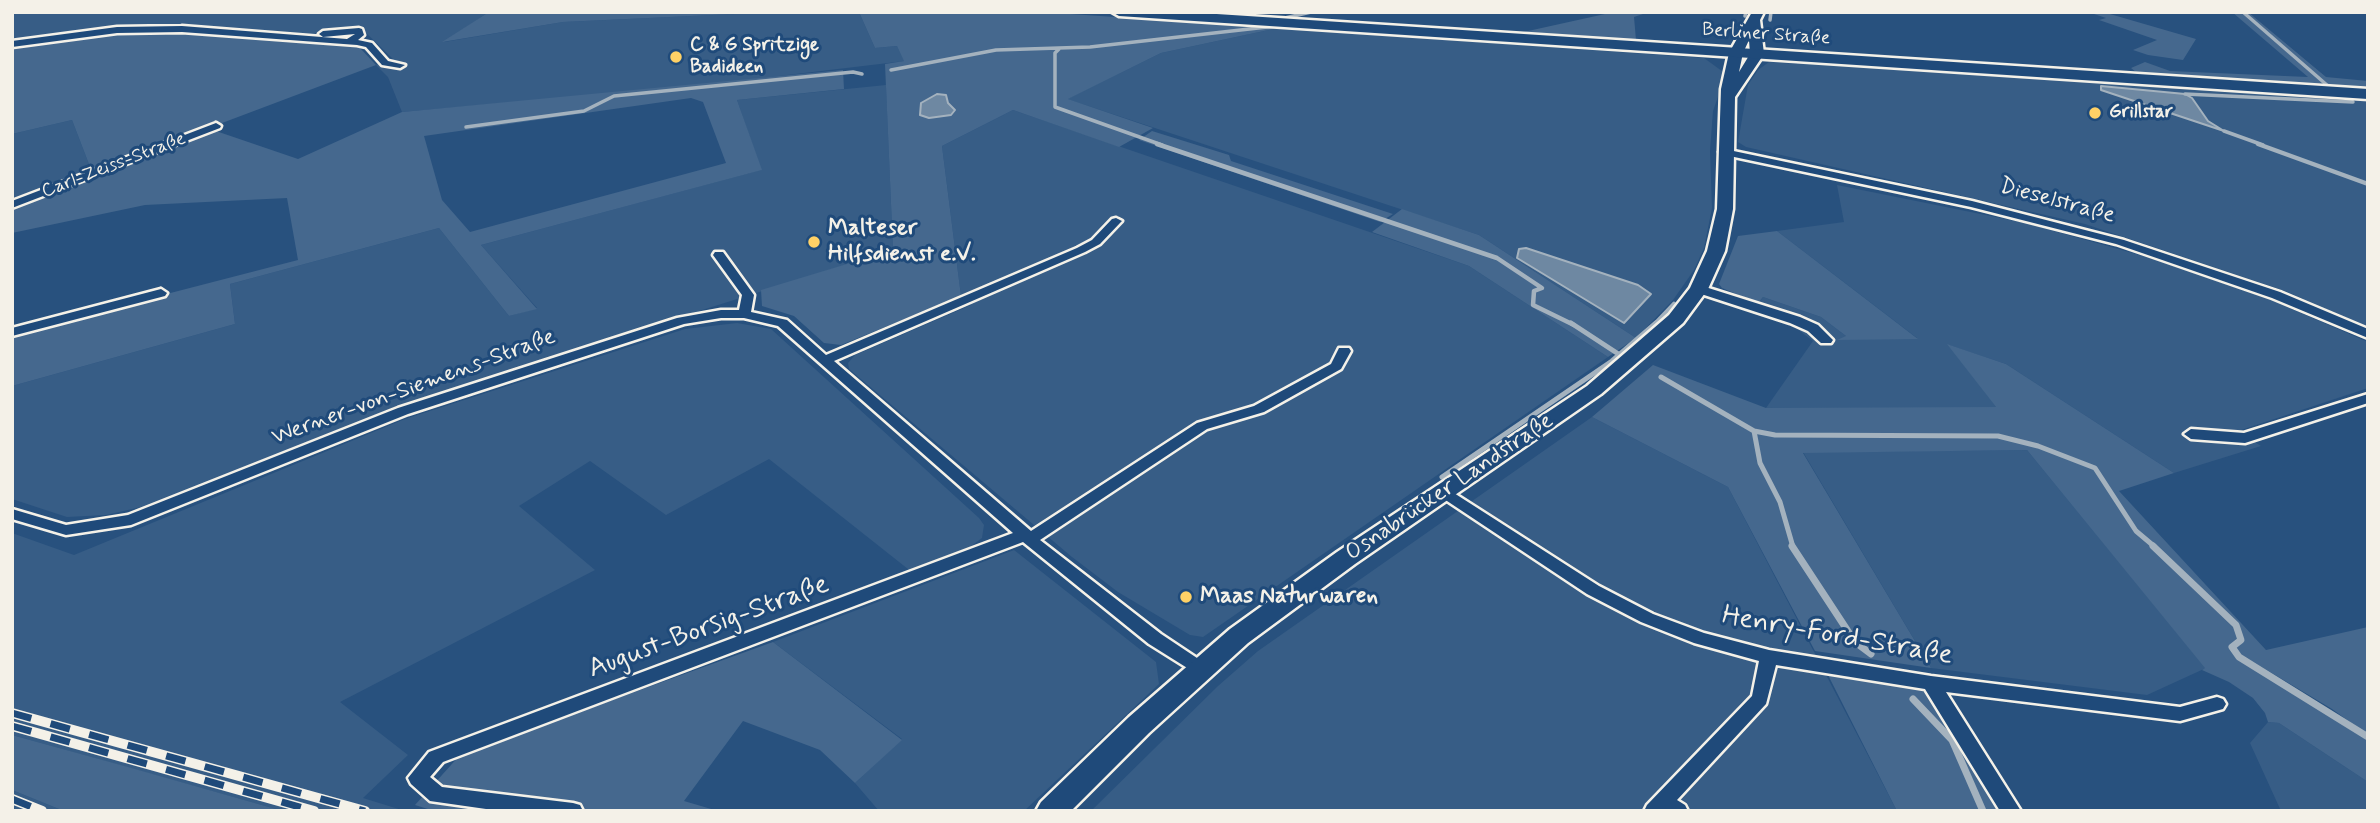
<!DOCTYPE html>
<meta charset="utf-8">
<style>
body{margin:0}
#map{position:relative;width:2380px;height:823px;overflow:hidden;background:#28517e;font-family:Mynerve,sans-serif}
canvas{display:block}
.frame{position:absolute;inset:0;border:14px solid #f4f1e8;pointer-events:none}
</style>
<div id="map">
<canvas width="2380" height="823"></canvas>
<div class="frame"></div>
</div>
<script>
const ctx = document.querySelector('canvas').getContext('2d');
ctx.lineJoin = 'round';
function paint(path, color) { ctx.fillStyle = color; ctx.fill(path, 'evenodd'); }
const shape = rows => new Path2D(rows.map(r => 'M' + r).join(''));
function trace(path, color, width, dash) { ctx.strokeStyle = color; ctx.lineWidth = width; ctx.lineCap = dash ? 'butt' : 'round'; ctx.setLineDash(dash || []); ctx.stroke(path); }
function write(font, color, halo, rows, align = 'center') {
  ctx.font = font + ' Mynerve,sans-serif'; ctx.lineWidth = 6; ctx.setLineDash([]); ctx.textBaseline = 'middle'; ctx.strokeStyle = halo; ctx.fillStyle = color; for (const [text, x, y, turn = 0] of rows) {
    ctx.save(); ctx.translate(x, y); ctx.rotate((+turn || 0) * Math.PI / 180); ctx.textAlign = isNaN(turn) ? turn : align; if (halo) ctx.strokeText(text, 0, 0); ctx.fillText(text, 0, 0); ctx.restore();
  }
}
const built = shape([
 [12,12,489,12,444,42,563,22,777,12,859,12,875,48,897,46,905,61,687,87,402,112,388,77,376,65,393,59,361,28,303,35,167,25,12,42],
 [1278,28,1704,58,1726,74,1713,111,1710,151,1712,208,1704,248,1694,270,1673,300,1636,338,1479,235,1067,99,1161,53],
 [1796,60,2368,99,2368,327,2285,291,2085,224,1746,147,1738,142,1748,85,1758,70,1769,62,1797,64],
 [886,85,893,250,400,405,141,507,106,515,67,517,12,499,12,386,235,324,230,284,439,228,509,316,537,308,481,245,761,170,737,100],
 [1013,110,1469,266,1608,357,1203,637,1190,635,1118,592,1072,557,849,369,848,363,855,355,971,305,961,296,942,146],
 [72,120,92,172,12,203,12,134],
 [1837,185,2025,223,2154,259,2271,300,2368,342,2368,388,2238,431,2261,446,2174,473,2006,364,1949,345,1997,408,1766,408,1813,341,1792,325,1752,312,1763,297,1821,317,1846,336,1917,338,1777,231,1844,222],
 [737,323,771,329,979,518,984,525,982,538,959,555,913,573,769,459,666,515,590,461,519,506,595,570,340,702,408,755,363,798,405,811,283,811,12,735,12,533,74,555,405,419,685,329],
 [1592,417,1728,487,1897,811,1091,811,1218,686,1258,651],
 [2027,450,2206,668,2147,695,1931,668,1803,452],
 [1014,550,1156,662,1159,684,1024,811,879,811,855,783,902,739,773,642],
 [2268,722,2279,723,2368,782,2368,811,2281,811,2250,743],
 [12,790,64,811,12,811]
]);
const green = shape([
 [489,12,777,12,563,22,442,42],
 [859,12,1041,12,1278,28,1161,53,1068,99,1153,128,1119,147,1013,110,942,146,961,296,841,345,824,343,794,316,762,306,761,290,893,250,885,64,904,61,897,46,875,48],
 [1614,12,1649,12,1634,17,1636,40,1519,33],
 [2088,12,2103,12,2196,39,2183,60,2148,55,2133,50,2157,40,2099,20,2106,18],
 [2232,12,2248,12,2326,77,2368,81,2368,89,2137,73,2131,68,2145,62,2170,71,2308,77],
 [175,32,351,45,360,48,376,65,92,172,72,120,12,134,12,47,113,34],
 [843,70,844,89,737,100,762,170,481,245,537,309,509,316,439,228,230,284,235,324,12,386,12,334,298,260,287,198,145,205,12,233,12,208,213,130,298,159,402,112],
 [691,98,703,102,726,163,470,232,442,200,424,136],
 [1152,131,1229,155,1231,161,1393,214,1380,222,1139,140],
 [1402,209,1479,235,1636,338,1608,357,1469,266,1372,232],
 [1777,231,1918,339,1837,340,1846,336,1821,317,1763,297,1758,303,1722,288,1719,284,1738,236],
 [1947,344,2006,364,2174,473,2119,491,2266,650,2368,627,2368,735,2332,709,2250,660,2243,662,2368,741,2368,782,2279,723,2268,722,2265,713,2253,698,2229,682,2202,670,2205,668,2027,450,1803,453,1931,668,1815,651,1728,487,1592,417,1653,365,1766,408,1996,407],
 [773,642,902,740,855,783,820,750,743,721,684,801,718,811,434,811,415,805,460,755],
 [1828,675,1931,691,2001,811,1897,811],
 [12,735,128,767,283,811,64,811,12,790]
]);
const water = shape([
 [2101,86,2185,94,2192,98,2208,121,2224,131,2101,90,2101,86],
 [937,94,946,95,948,103,955,110,951,115,929,118,920,115,921,103,937,94],
 [1526,248,1638,285,1651,294,1624,323,1517,258,1519,249,1526,248]
]);
const streamFar3 = shape([
 [2243,12,2328,86],
 [1745,16,1746,12],
 [1285,18,1311,12],
 [1770,20,1771,12],
 [1059,49,1055,53,1055,107,1162,145],
 [891,70,996,50,1090,47,1276,26],
 [2185,94,2353,102,2346,96],
 [466,127,584,111,614,96,853,72,862,74],
 [2224,131,2263,145]
]);
const streamFar2 = shape([
 [1157,144,1497,258,1542,288,1534,291,1533,305,1574,325],
 [2258,144,2368,184],
 [1654,325,1674,304]
]);
const streamFar1 = shape([
 [1571,323,1623,357],
 [1661,377,1754,431,1775,435,1998,436,2038,446,2095,468,2136,531,2155,547],
 [1754,431,1760,463,1780,502,1793,547],
 [1442,477,1612,361,1656,323]
]);
const stream = shape([
 [1792,546,1855,642,1871,654],
 [2153,546,2236,625,2241,640,2232,647,2239,657,2368,737],
 [1913,699,1952,740,1983,811]
]);
const street = shape([
 [182,26,347,39,355,34,323,37,319,34,323,31,359,28,362,29,364,35,358,40,372,43,388,61,405,65,400,68,382,65,366,47,357,45,182,32,117,33,12,47,12,41,117,27,182,26],
 [216,123,221,126,220,128,12,208,12,201,216,123],
 [1724,149,1972,201,2124,240,2280,292,2368,329,2368,338,2272,298,2116,244,1971,207,1720,154,1719,152,1724,149],
 [1116,218,1122,221,1120,223,1100,244,1085,252,834,361,1031,531,1197,423,1254,406,1331,364,1339,348,1349,348,1351,351,1341,369,1264,412,1207,429,1040,540,1161,634,1206,664,1209,669,1206,674,1200,676,1149,644,1023,542,443,762,430,777,442,787,573,803,580,805,583,811,500,811,430,801,411,784,408,778,429,752,1013,533,778,326,744,318,721,318,684,324,408,414,131,525,66,535,12,519,12,509,66,525,128,515,398,408,677,318,721,310,739,310,742,295,713,255,715,252,723,252,754,295,751,312,787,320,826,355,1077,248,1092,240,1112,219,1116,218],
 [1699,285,1800,317,1818,325,1833,340,1831,343,1821,343,1808,331,1790,323,1695,292,1693,289,1695,286,1699,285],
 [161,289,167,293,165,296,12,336,12,328,161,289],
 [2368,394,2368,403,2245,443,2191,439,2184,434,2191,429,2244,433,2368,394],
 [1443,486,1599,586,1653,614,1704,633,1769,650,1931,676,2180,707,2217,697,2223,699,2226,704,2223,709,2180,721,1946,692,2021,811,2000,811,1925,689,1776,665,1766,704,1677,800,1685,805,1688,811,1644,811,1647,805,1752,696,1759,661,1694,643,1641,622,1587,594,1438,495,1435,491,1438,487,1443,486]
]);
const secondary = shape([
 [1752,12,1764,12,1760,20,1764,54,1735,97,1733,209,1725,251,1708,289,1683,323,1601,394,1355,564,1248,643,1149,733,1071,811,1036,811,1041,802,1129,717,1230,629,1337,552,1587,386,1669,315,1690,288,1707,251,1717,209,1721,89,1729,53,1752,12],
 [1749,40,1750,54,1739,72,1743,53,1749,40]
]);
const primary = shape([
 [1112,12,1186,12,2368,89,2368,99,1119,16,1112,12]
]);
const rail = shape([
 [12,713,365,811],
 [12,726,314,811],
 [12,799,42,811]
]);
const markers = [
 [676,57,7,"#ffd166"],
 [2095,113,7,"#ffd166"],
 [814,242,7,"#ffd166"],
 [1186,597,7,"#ffd166"]
];
const farStreetnames = [
 ["Berliner Straße",1766,35,4],
 ["Carl-Zeiss-Straße",114,166,-21]
];
const farPoinames = [
 ["C & G Spritzige",690,46],
 ["Badideen",690,68],
 ["Grillstar",2109,113]
];
const streetNames = [
 ["Dieselstraße",2057,202,15],
 ["Werner-von-Siemens-Straße",414,388,-20],
 ["Osnabrücker Landstraße",1450,488,-34]
];
const poiNames = [
 ["Malteser",828,229],
 ["Hilfsdienst e.V.",828,255],
 ["Maas Naturwaren",1200,597]
];
const nearStreetnames = [
 ["August-Borsig-Straße",709,628,-20],
 ["Henry-Ford-Straße",1837,637,10]
];
paint(built, '#375d86');
paint(green, '#45688e');
paint(water, '#6e88a2');
trace(water, '#a4b2be', 2);
trace(streamFar3, '#a4b2be', 3.5);
trace(streamFar2, '#a4b2be', 4.5);
trace(streamFar1, '#a4b2be', 5);
trace(stream, '#a4b2be', 7);
trace(street, '#f4f1e8', 5);
trace(secondary, '#f4f1e8', 5);
trace(primary, '#f4f1e8', 5);
paint(street, '#1f4a7a');
paint(secondary, '#1f4a7a');
paint(primary, '#1f4a7a');
trace(rail, '#f4f1e8', 10);
trace(rail, '#1f4a7a', 7, [20]);
for (const [x, y, r, color] of markers) { const dot = new Path2D(); dot.arc(x, y, r, 0, 2 * Math.PI); ctx.fillStyle = color; ctx.fill(dot); trace(dot, '#1f4a7a', 2.5); }
write('19px', '#f4f1e8', '#1f4a7a', farStreetnames);
write('bold 19px', '#f4f1e8', '#1f4a7a', farPoinames, 'left');
write('23px', '#f4f1e8', '#1f4a7a', streetNames);
write('bold 23px', '#f4f1e8', '#1f4a7a', poiNames, 'left');
write('28px', '#f4f1e8', '#1f4a7a', nearStreetnames);
</script>
